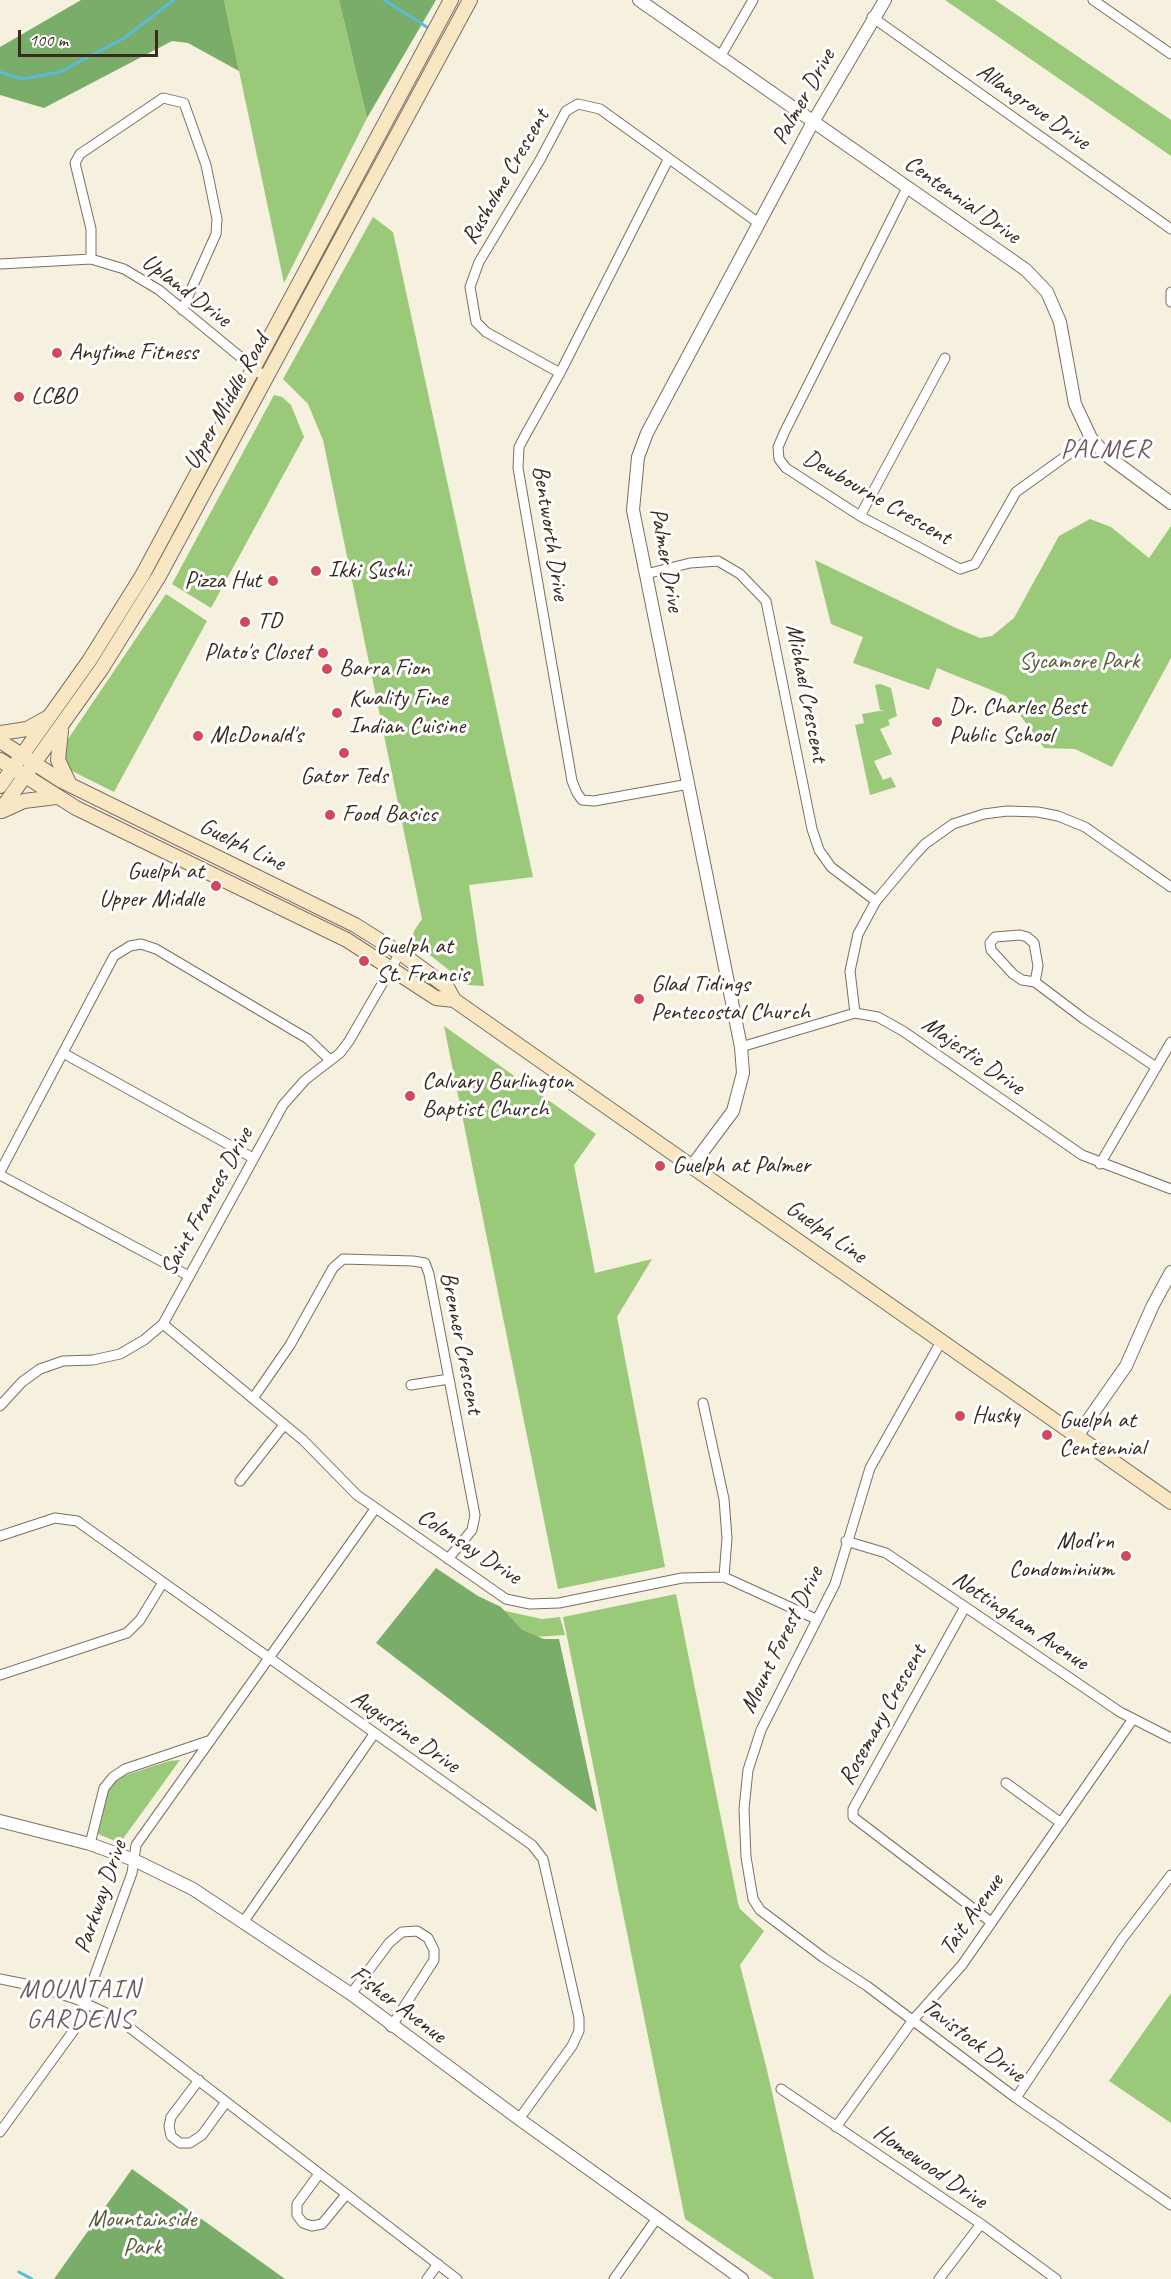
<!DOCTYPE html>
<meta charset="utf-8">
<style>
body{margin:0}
#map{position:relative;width:1171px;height:2279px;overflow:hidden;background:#f6f0df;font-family:Caveat,sans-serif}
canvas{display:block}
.scale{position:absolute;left:18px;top:30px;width:140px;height:27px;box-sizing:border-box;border:3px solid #3b2a1e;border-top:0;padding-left:8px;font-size:18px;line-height:21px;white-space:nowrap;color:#3b2a1e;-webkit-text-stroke:4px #fff;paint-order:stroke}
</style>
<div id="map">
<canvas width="1171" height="2279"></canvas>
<div class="scale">100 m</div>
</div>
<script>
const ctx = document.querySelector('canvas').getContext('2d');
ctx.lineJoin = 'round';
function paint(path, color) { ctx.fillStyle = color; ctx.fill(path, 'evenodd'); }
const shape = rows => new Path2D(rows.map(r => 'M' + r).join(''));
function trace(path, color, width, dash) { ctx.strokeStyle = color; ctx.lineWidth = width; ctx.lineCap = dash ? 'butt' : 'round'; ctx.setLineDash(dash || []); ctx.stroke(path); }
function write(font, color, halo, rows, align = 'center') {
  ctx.font = font + ' Caveat,sans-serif'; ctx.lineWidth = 6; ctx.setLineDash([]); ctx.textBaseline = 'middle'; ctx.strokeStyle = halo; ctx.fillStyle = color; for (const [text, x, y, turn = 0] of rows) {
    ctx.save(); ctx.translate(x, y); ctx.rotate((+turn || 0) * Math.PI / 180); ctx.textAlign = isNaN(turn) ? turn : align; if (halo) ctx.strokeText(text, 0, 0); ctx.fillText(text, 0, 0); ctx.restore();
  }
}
const green = shape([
 [224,0,339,0,367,118,284,283],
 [945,0,995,0,1171,120,1171,156],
 [373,217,393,232,533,877,469,885,484,986,468,985,412,941,414,931,422,919,323,440,308,404,283,379],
 [274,395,282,397,291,405,304,437,211,608,172,584],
 [1090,519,1111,527,1149,558,1171,526,1171,658,1112,767,1075,749,1044,748,1006,696,937,668,929,690,853,663,863,637,831,624,815,560,956,628,980,638,992,636,1014,618,1059,536],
 [166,594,207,621,114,792,70,770,65,761,64,745],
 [880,684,891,688,897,716,888,720,890,725,880,729,892,754,874,761,883,780,891,777,896,787,870,795,855,725,864,723,862,714,885,710,880,710,875,685],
 [444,1026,596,1134,574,1165,595,1273,652,1259,617,1317,665,1567,558,1589],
 [676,1594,738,1903,740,1909,764,1931,740,1965,767,2070,814,2279,774,2279,685,2219,563,1617],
 [501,1610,542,1619,560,1617,565,1635,534,1637,522,1632],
 [180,1760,120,1843,98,1834,109,1787,117,1778,169,1761],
 [1171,1993,1171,2123,1109,2081]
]);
const forest = shape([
 [81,0,224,0,239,71,188,43,172,41,44,108,0,95,0,47],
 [339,0,436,0,367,118],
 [436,1568,478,1596,501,1607,522,1630,544,1639,559,1639,597,1812,376,1643],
 [132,2169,285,2279,54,2279]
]);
const stream = shape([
 [384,0,430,29],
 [0,72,22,79,60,72,124,38,174,0],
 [19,2272,32,2279]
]);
const minor = shape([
 [1093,0,1171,54],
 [872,17,1171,229],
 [720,57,753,0],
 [668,160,560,373,527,432,519,447,518,468,572,781,577,793,582,800,594,801,689,784],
 [907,188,785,431,778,447,779,459,786,468,860,516,960,569,975,564,1016,492,1091,438],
 [91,259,91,229,75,163,80,154,163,98,184,103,206,165,217,219,216,234,182,310],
 [0,264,91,259,124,269,159,290,266,378],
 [1171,292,1171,302],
 [560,373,486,332,476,322,470,287,479,262,540,160,566,111,578,104,600,109,760,224],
 [860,516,945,358],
 [646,574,690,563,718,561,740,574,766,601,812,829,819,850,831,867,876,901],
 [1035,982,1038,966,1034,943,1027,937,1020,935,995,937,990,943,991,950,1013,974,1022,980,1035,982,1084,1019,1156,1067],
 [855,1013,850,971,858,934,876,901,913,857,925,844,953,824,984,814,1007,811,1038,812,1058,816,1085,827,1171,887],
 [741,1047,855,1013,878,1017,903,1031,1082,1155,1171,1189],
 [63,1053,253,1158],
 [1100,1164,1171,1042],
 [0,1172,114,956,130,946,141,944,156,949,308,1039,330,1060],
 [0,1175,189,1276],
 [163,1324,303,1440,357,1495,506,1599,530,1604,559,1603,682,1578,724,1577,816,1619],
 [942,1340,870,1468,835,1584,761,1730,748,1770,744,1809,746,1857,753,1899,760,1910,824,1958,867,1986,1016,2098,1171,2205],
 [411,1385,449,1379],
 [254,1397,290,1345,333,1268,343,1259,413,1261,425,1263,429,1274,475,1515,472,1530,448,1559],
 [703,1403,724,1499,727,1538,724,1577],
 [0,1406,22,1382,40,1369,63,1361,93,1360,120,1354,144,1340,163,1324,283,1105,305,1080,340,1053,349,1041,400,953],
 [240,1481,284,1425],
 [0,1536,55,1518,77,1521,532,1845,543,1859,579,2018,579,2031,572,2046,519,2119],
 [846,1541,886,1553,1120,1712,1171,1738],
 [965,1607,853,1809,853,1817,991,1922],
 [0,1675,127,1633,140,1620,162,1584],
 [1006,1783,1061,1823],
 [90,1844,104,1788,113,1777,125,1769,211,1740],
 [244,1921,374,1734],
 [0,1979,35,1986,76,1999,117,2018,457,2279],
 [351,1994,389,1943,402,1932,417,1931,428,1938,434,1950,434,1960,391,2027],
 [199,2080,171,2117,169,2126,171,2136,180,2143,190,2143,202,2135,226,2102],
 [781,2089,981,2224,1056,2279],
 [1016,2098,1122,1939,1171,1875],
 [836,2127,913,2020,962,1965,1133,1719],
 [0,2132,82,2019,89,1991,132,1873,136,1845,375,1509],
 [319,2174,297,2204,297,2215,303,2223,312,2226,322,2224,345,2196],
 [427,2279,438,2264],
 [614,2279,657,2218],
 [939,2279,981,2224]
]);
const tertiary = shape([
 [639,0,1026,270,1047,292,1060,322,1075,404,1091,438,1106,455,1171,503],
 [692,1166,733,1111,743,1073,741,1047,633,510,638,457,647,433,813,122,885,0],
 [1077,1436,1126,1366,1153,1305,1171,1272],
 [0,1821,90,1844,134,1860,193,1889,351,1994,519,2119,742,2279]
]);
const secondary = shape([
 [61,731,58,760,70,785],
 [0,733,27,729,47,718],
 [0,741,60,780,355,925,406,957,447,987,454,1000],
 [0,760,76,808,347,940,436,998,454,1000,1171,1502],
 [0,786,89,661,142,576,451,0],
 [0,811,102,668,159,576,470,0],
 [2,811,24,801,56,797]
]);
const markers = [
 [57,353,6,"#d1495b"],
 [19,397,6,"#d1495b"],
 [316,571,6,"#d1495b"],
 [273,581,6,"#d1495b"],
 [245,622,6,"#d1495b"],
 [323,653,6,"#d1495b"],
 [327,669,6,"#d1495b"],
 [337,713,6,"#d1495b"],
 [937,722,6,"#d1495b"],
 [198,736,6,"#d1495b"],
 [344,753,6,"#d1495b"],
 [330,815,6,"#d1495b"],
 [216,886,6,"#d1495b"],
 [364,961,6,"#d1495b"],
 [639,999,6,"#d1495b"],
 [410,1096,6,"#d1495b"],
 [660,1166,6,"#d1495b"],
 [960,1416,6,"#d1495b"],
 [1047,1435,6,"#d1495b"],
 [1126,1556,6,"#d1495b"]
];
const streetNames = [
 ["Palmer Drive",804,97,-61],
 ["Allangrove Drive",1033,107,35],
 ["Rusholme Crescent",506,177,-60],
 ["Centennial Drive",962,200,35],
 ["Upland Drive",186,291,37],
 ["Upper Middle Road",227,402,-61],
 ["Dewbourne Crescent",877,498,30],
 ["Bentworth Drive",550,533,81],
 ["Palmer Drive",666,560,80],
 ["Michael Crescent",806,693,79],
 ["Guelph Line",242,845,26],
 ["Majestic Drive",973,1056,35],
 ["Saint Frances Drive",207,1202,-61],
 ["Guelph Line",826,1232,35],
 ["Brenner Crescent",461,1343,79],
 ["Colonsay Drive",469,1547,33],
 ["Nottingham Avenue",1020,1621,34],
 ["Mount Forest Drive",782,1640,-64],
 ["Rosemary Crescent",883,1715,-61],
 ["Augustine Drive",405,1732,35],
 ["Parkway Drive",101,1897,-71],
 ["Tait Avenue",972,1915,-55],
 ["Fisher Avenue",398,2005,37],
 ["Tavistock Drive",973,2041,37],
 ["Homewood Drive",930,2167,34]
];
const poiNames = [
 ["Anytime Fitness",69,353],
 ["LCBO",31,397],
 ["Ikki Sushi",328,571],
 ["Pizza Hut",261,581,"right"],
 ["TD",257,622],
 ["Plato's Closet",311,653,"right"],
 ["Barra Fion",339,669],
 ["Kwality Fine",349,699],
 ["Indian Cuisine",349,727],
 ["Dr. Charles Best",949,708],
 ["Public School",949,736],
 ["McDonald's",210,736],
 ["Gator Teds",344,777,"center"],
 ["Food Basics",342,815],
 ["Guelph at",204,872,"right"],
 ["Upper Middle",204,900,"right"],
 ["Guelph at",376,947],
 ["St. Francis",376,975],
 ["Glad Tidings",651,985],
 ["Pentecostal Church",651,1013],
 ["Calvary Burlington",422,1082],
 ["Baptist Church",422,1110],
 ["Guelph at Palmer",672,1166],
 ["Husky",972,1416],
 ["Guelph at",1059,1421],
 ["Centennial",1059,1449],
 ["Mod’rn",1114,1542,"right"],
 ["Condominium",1114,1570,"right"]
];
const parkNames = [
 ["Sycamore Park",1079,662],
 ["Mountainside",142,2220],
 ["Park",142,2248]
];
const neighbourhoodNames = [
 ["PALMER",1106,450],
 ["MOUNTAIN",80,1990],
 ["GARDENS",80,2020]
];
paint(green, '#99c979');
paint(forest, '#7aad69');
trace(stream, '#5abbd9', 3);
trace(minor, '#7c6f62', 11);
trace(tertiary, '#7c6f62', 14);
trace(secondary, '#7c6f62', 16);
trace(minor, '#fff', 9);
trace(tertiary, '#fff', 12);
trace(secondary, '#f9e7c3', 14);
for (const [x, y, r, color] of markers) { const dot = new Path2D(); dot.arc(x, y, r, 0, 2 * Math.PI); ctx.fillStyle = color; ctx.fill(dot); trace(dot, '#fff', 2); }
write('24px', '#3b2a1e', '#fff', streetNames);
write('24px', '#3b2a1e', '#fff', poiNames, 'left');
write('24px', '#575a39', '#fff', parkNames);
ctx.letterSpacing = '1.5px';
write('26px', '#705a61', '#fff', neighbourhoodNames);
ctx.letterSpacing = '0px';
</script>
